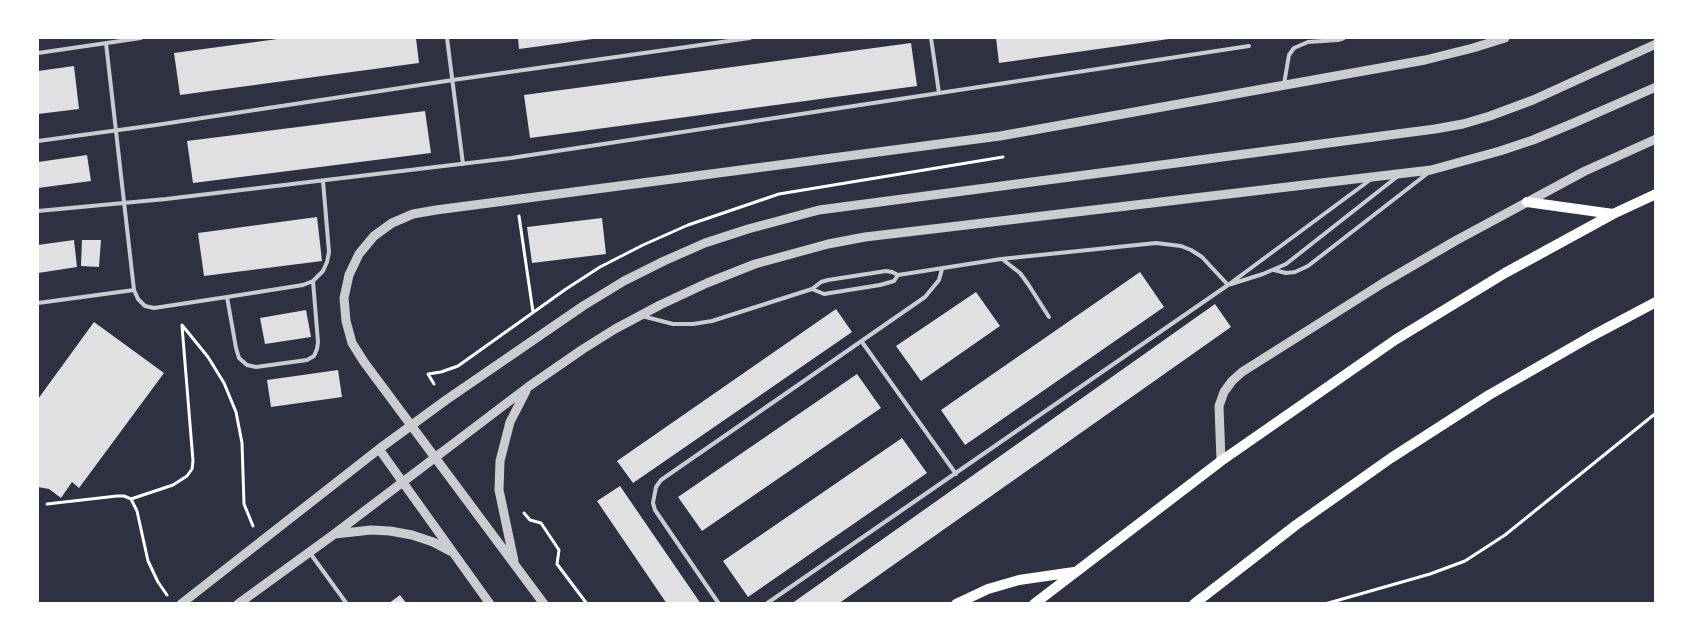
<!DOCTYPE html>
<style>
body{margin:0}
#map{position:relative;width:1693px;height:641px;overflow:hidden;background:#2d3142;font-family:Commissioner,sans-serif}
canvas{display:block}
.frame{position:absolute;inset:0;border:39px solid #fff;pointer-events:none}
</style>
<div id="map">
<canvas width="1693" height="641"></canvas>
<div class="frame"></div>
</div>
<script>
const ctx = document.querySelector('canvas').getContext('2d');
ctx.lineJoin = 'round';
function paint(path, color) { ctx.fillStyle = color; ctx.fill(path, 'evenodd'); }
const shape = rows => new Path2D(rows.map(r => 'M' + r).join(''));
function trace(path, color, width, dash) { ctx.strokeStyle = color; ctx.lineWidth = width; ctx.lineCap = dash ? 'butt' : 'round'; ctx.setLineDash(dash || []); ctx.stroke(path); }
const building = shape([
 [285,38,416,38,419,63,180,95,174,53],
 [518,38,593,38,593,39,519,49],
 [996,38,1169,38,1169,39,999,63],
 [911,43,917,86,530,138,524,95],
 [74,66,79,109,38,114,38,71],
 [425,111,431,153,193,183,187,141],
 [87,155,91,181,38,188,38,162],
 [317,217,322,261,204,276,198,233],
 [602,218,606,254,532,263,527,227],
 [74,240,77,267,38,273,38,245],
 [82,240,101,240,99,267,81,266],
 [1140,272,1164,307,965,445,941,410],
 [976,292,1000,326,921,381,896,346],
 [1215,304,1231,327,838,604,791,604],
 [836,309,852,332,633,483,617,461],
 [306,310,311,337,265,344,260,318],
 [94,322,164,373,79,488,72,482,61,498,49,489,38,487,38,399],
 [338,370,342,397,271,407,267,380],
 [857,374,881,408,702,531,678,497],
 [902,438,927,473,748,597,723,561],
 [620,486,701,604,667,604,597,501],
 [400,595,407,604,388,604]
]);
const path = shape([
 [519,216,533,312],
 [182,325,208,357,224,383,236,412,242,443,244,504,253,526],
 [434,384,428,374,441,372,458,366,566,289,600,267,643,245,688,225,779,194,1003,157],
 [131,499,173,485,187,476,192,469,193,461,182,326],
 [47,504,117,496,124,496,131,499,137,511,148,561,158,582,167,595],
 [524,513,530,520,541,523,559,550,557,564,587,604],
 [1325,604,1430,574,1465,561,1505,535,1656,413]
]);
const service = shape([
 [447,38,463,164],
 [931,38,939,93],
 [106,43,134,290,138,299,145,306,154,308,227,297,303,285,313,281,323,271,327,262,329,252,323,181],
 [38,53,141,38],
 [1284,84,1289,55,1294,48,1308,42,1338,40,1344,38],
 [38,141,156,125,453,80,750,38],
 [38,211,166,199,511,158,1249,46],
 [1002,259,1020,273,1028,284,1049,317],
 [1274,270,1286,273,1295,272,1308,266,1428,173],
 [812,289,824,294,880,285,894,281,898,275],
 [227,297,236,348,239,358,247,365,256,367,307,360,314,356,317,349,318,342,313,281],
 [38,303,134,290],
 [642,316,673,324,693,324,712,321,812,289,821,282,828,280,886,271,892,272,898,275,1001,259,1156,243,1181,246,1191,250,1202,257,1228,285,1263,274,1286,264,1398,176],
 [862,342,956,474],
 [310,553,347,604],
 [719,604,655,510,653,503,656,487,661,480,925,297,939,280,942,269],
 [766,604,1228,285,1370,180]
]);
const tertiary = shape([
 [379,449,490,604],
 [1221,461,1219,406,1224,392,1232,381,1242,372,1383,283,1455,241,1585,171,1656,139],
 [335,534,371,530,390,531,412,535,433,542,450,551],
 [514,561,499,490,500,461,510,422,526,391],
 [181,604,379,449,446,400,583,306,624,281,664,261,705,243,748,229,819,210,1435,129,1463,124,1490,116,1533,100,1656,44],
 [238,604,333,535,528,387,583,349,615,329,660,305,707,283,755,264,828,244,865,237,1431,170,1500,151,1533,140,1576,122,1656,87],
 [544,604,364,362,352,343,346,321,344,298,349,275,359,254,374,236,392,223,413,214,436,210,1000,136,1425,60,1473,48,1505,38]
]);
const secondary = shape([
 [1527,202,1613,214],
 [956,604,988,589,1019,580,1074,572],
 [1034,604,1221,461,1395,340,1505,273,1613,214,1656,194],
 [1194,604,1296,525,1391,458,1489,395,1590,337,1656,302]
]);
paint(building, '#e0e0e3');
trace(path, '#fff', 3);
trace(service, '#caccd0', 4);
trace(tertiary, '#caccd0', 9);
trace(secondary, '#fff', 10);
</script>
